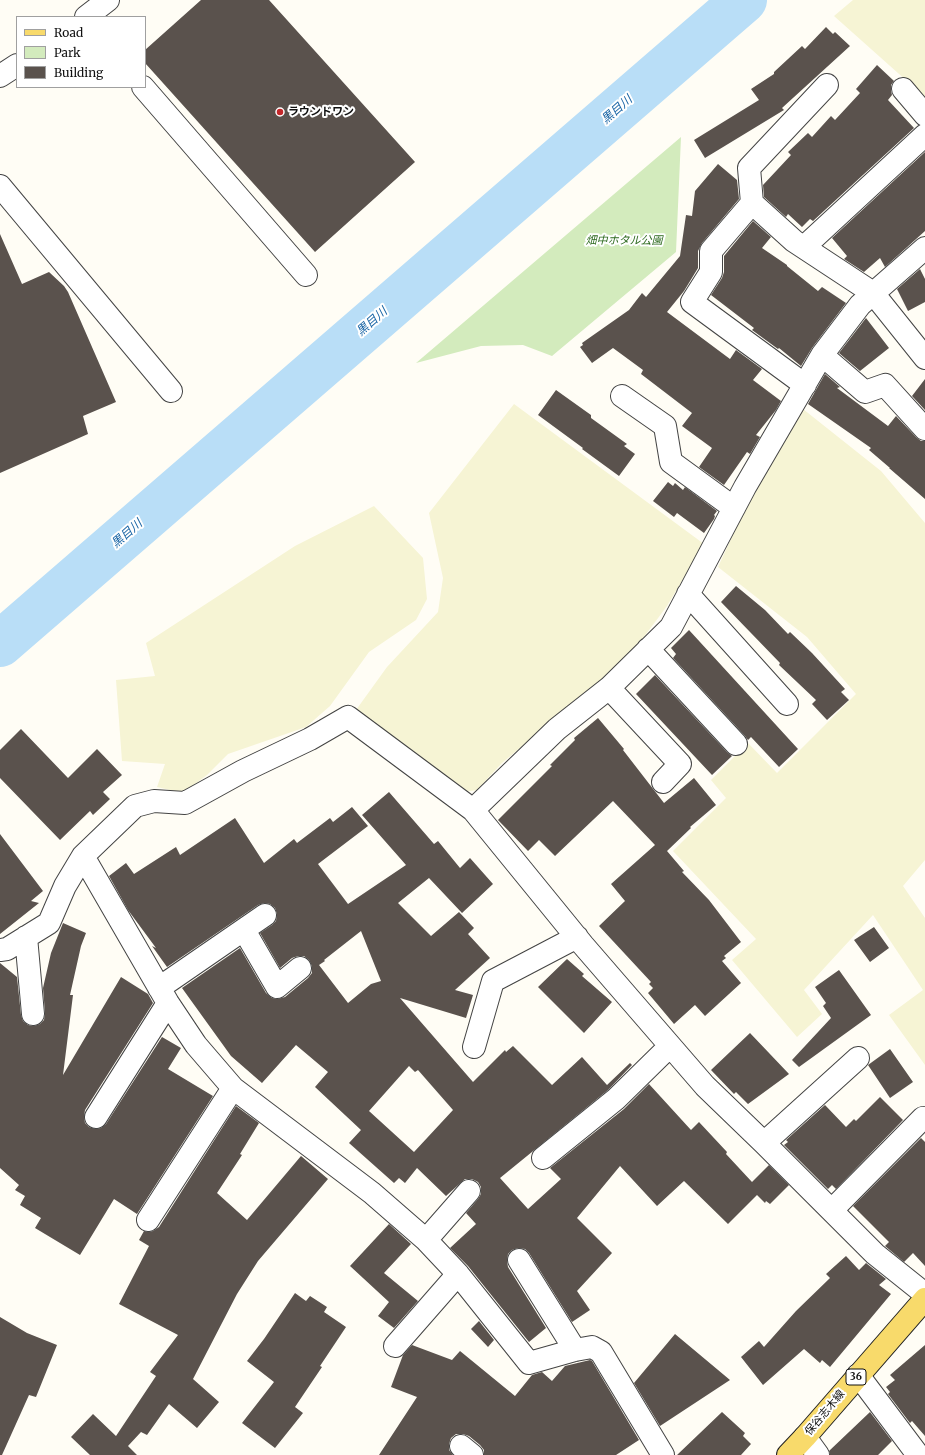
<!DOCTYPE html>
<meta charset="utf-8">
<style>
body{margin:0}
#map{position:relative;width:925px;height:1455px;overflow:hidden;background:#fffdf5;font-family:Merriweather,serif}
canvas{display:block}
.legend{position:absolute;left:16px;top:16px;width:130px;height:72px;box-sizing:border-box;background:#fff;border:1px solid #a0a0a0;margin:0;padding:5px 7px;list-style:none;font-size:12px;color:#111}
.legend li{display:flex;align-items:center;gap:8px;height:20px}
.legend b{width:20px;border:1px solid #a0a0a0}
</style>
<div id="map">
<canvas width="925" height="1455"></canvas>
<ul class="legend">
<li><b style="height:5px;background:#f8da6b"></b>Road</li>
<li><b style="height:11px;background:#d3ebbd"></b>Park</li>
<li><b style="height:11px;background:#5a524d"></b>Building</li>
</ul>
</div>
<script>
const ctx = document.querySelector('canvas').getContext('2d');
ctx.lineJoin = 'round';
function paint(path, color) { ctx.fillStyle = color; ctx.fill(path, 'evenodd'); }
const shape = rows => new Path2D(rows.map(r => 'M' + r).join(''));
function trace(path, color, width, dash) { ctx.strokeStyle = color; ctx.lineWidth = width; ctx.lineCap = dash ? 'butt' : 'round'; ctx.setLineDash(dash || []); ctx.stroke(path); }
function write(font, color, halo, rows, align = 'center') {
  ctx.font = font + ' Merriweather,"Noto Sans JP",serif'; ctx.lineWidth = 4; ctx.setLineDash([]); ctx.textBaseline = 'middle'; ctx.strokeStyle = halo; ctx.fillStyle = color; for (const [text, x, y, turn = 0] of rows) {
    ctx.save(); ctx.translate(x, y); ctx.rotate((+turn || 0) * Math.PI / 180); ctx.textAlign = isNaN(turn) ? turn : align; if (halo) ctx.strokeText(text, 0, 0); ctx.fillText(text, 0, 0); ctx.restore();
  }
}
const farmland = shape([
 [853,0,925,0,925,102,908,82,834,16],
 [514,404,704,544,667,606,629,657,502,763,477,790,464,792,356,710,387,667,438,612,443,578,429,513],
 [803,409,881,471,925,523,925,860,903,886,925,918,925,1065,889,1015,923,990,873,915,804,990,822,1014,797,1037,732,960,756,939,673,851,726,798,711,780,748,743,777,773,856,694,807,637,718,567,744,511],
 [374,506,423,558,427,599,416,620,369,652,330,706,306,727,228,754,207,775,183,793,157,787,165,764,122,761,116,680,155,676,146,643,295,546]
]);
const green = shape([
 [681,137,676,252,552,356,523,345,481,346,416,363]
]);
const river = shape([
 [0,644,744,0]
]);
const building = shape([
 [201,0,269,0,415,162,315,252,145,63,145,50],
 [826,27,833,34,835,32,850,46,782,108,784,110,705,158,694,140,759,100,751,89,774,74,774,72,802,46,805,49],
 [877,65,894,81,891,85,891,91,892,95,888,100,914,128,813,221,810,219,802,227,788,214,786,217,764,197,763,185,791,155,788,152,808,133,812,137,831,116,835,120,860,93,856,89],
 [925,152,925,231,885,267,880,258,864,272,844,259,847,256,832,238],
 [718,164,737,180,739,199,702,243,698,251,698,268,684,291,667,312,730,359,736,350,762,369,753,380,781,401,776,410,756,435,760,437,750,454,747,452,724,485,699,467,712,448,682,426,692,413,641,374,643,370,613,348,592,363,580,347,583,345,582,343,629,310,642,293,646,297,680,256,686,215,692,216,695,191],
 [753,221,771,237,762,248,787,265,787,266,818,291,822,287,846,303,812,348,801,366,779,348,778,349,752,330,754,328,711,295,722,278,724,272,724,256],
 [0,234,22,284,49,272,64,286,68,292,116,402,83,416,88,434,0,473],
 [920,269,925,279,925,302,908,311,897,289],
 [866,318,889,348,860,371,839,353],
 [825,374,840,387,837,388,888,426,896,416,916,437,921,441,925,441,925,499,889,468,890,468,869,450,871,448,808,404],
 [925,379,925,410,912,396],
 [556,390,591,415,591,418,627,444,624,446,635,454,619,476,582,449,583,448,538,415],
 [668,482,673,486,675,483,683,490,685,487,717,511,714,515,715,516,714,519,704,533,677,513,674,517,653,501],
 [736,586,765,610,788,634,790,632,812,653,845,689,841,692,849,700,827,720,812,704,816,700,779,665,780,663,721,602],
 [689,630,798,749,779,767,751,737,748,740,745,736,673,658,676,654,671,648],
 [655,675,727,752,732,756,712,775,636,694],
 [598,718,624,749,623,750,664,803,694,778,716,805,690,827,691,828,667,851,684,871,682,872,709,900,741,942,724,956,726,958,722,961,741,983,705,1016,695,1005,674,1024,648,993,653,988,649,984,651,982,599,926,625,901,611,884,655,845,613,801,555,856,539,840,528,851,498,820,552,766,550,765,575,740,574,738],
 [21,729,68,778,97,749,122,775,103,792,110,799,93,815,90,811,60,840,0,778,0,750],
 [389,792,434,844,438,841,460,868,470,858,493,884,462,913,429,878,398,903,431,936,459,912,474,928,468,934,490,958,455,990,473,995,466,1018,400,998,473,1082,505,1050,506,1052,513,1046,552,1085,582,1057,607,1085,630,1063,632,1065,608,1090,500,1178,528,1209,561,1179,550,1168,624,1109,649,1084,691,1130,699,1122,727,1152,726,1154,752,1182,769,1165,789,1185,770,1204,766,1201,765,1203,757,1195,728,1224,684,1181,657,1206,620,1166,577,1218,612,1253,577,1291,590,1310,572,1322,529,1253,525,1249,518,1248,512,1250,508,1254,507,1261,508,1267,546,1328,529,1342,468,1266,450,1248,476,1224,466,1213,478,1199,481,1194,481,1187,478,1182,472,1179,465,1179,446,1196,417,1168,405,1183,399,1178,394,1183,349,1143,361,1130,315,1087,328,1072,296,1045,262,1083,231,1056,182,988,240,948,266,993,272,998,278,999,285,997,308,978,312,973,312,966,309,960,304,956,298,956,292,958,280,968,260,933,272,925,276,921,277,914,275,908,270,904,264,903,258,905,167,967,152,946,156,948,128,910,109,876,126,863,134,874,176,847,180,855,235,818,264,863,294,839,297,843,330,818,333,822,352,807,368,826,318,864,348,904,406,865,362,815],
 [361,931,381,981,371,984,348,1003,319,965,325,961,324,960],
 [409,1066,415,1072,418,1070,453,1110,414,1152,369,1111],
 [0,834,43,891,31,901,39,903,0,934],
 [63,923,86,933,81,946,70,995,73,995,63,1075,121,977,148,994,153,1003,85,1110,84,1117,85,1123,89,1127,95,1129,101,1128,106,1124,162,1037,181,1048,168,1069,213,1096,137,1214,114,1199,80,1255,35,1228,41,1218,20,1205,25,1196,15,1190,19,1185,0,1168,0,963,17,977,21,1015,23,1021,28,1025,34,1026,40,1024,44,1020,45,1013,43,988,51,953],
 [874,927,889,948,870,962,854,940],
 [567,959,584,974,582,976,612,1002,584,1033,538,987],
 [839,970,871,1015,799,1067,792,1060,831,1018,823,1006,826,1003,815,987],
 [750,1033,789,1074,748,1104,736,1092,734,1094,711,1070],
 [890,1049,913,1082,890,1098,868,1065],
 [880,1097,903,1120,836,1189,832,1185,828,1189,784,1145,788,1142,786,1140,825,1105,846,1127,854,1119,856,1121],
 [236,1106,259,1123,240,1154,242,1155,217,1193,247,1220,301,1156,328,1179,258,1261,237,1294,193,1379,219,1402,197,1428,169,1404,147,1435,141,1432,128,1446,137,1455,90,1455,71,1437,93,1414,116,1436,156,1376,150,1372,178,1335,119,1304,149,1246,139,1240,144,1231,148,1232,153,1231,159,1227],
 [921,1138,925,1142,925,1266,913,1253,904,1262,885,1246,889,1242,853,1206],
 [389,1224,411,1244,384,1273,418,1301,394,1328,378,1316,389,1302,350,1266],
 [846,1256,859,1270,866,1263,886,1279,879,1285,891,1294,830,1367,822,1360,820,1363,804,1349,763,1385,741,1357,759,1341,764,1347,796,1311,830,1278,826,1274],
 [295,1293,306,1301,310,1296,327,1307,324,1312,346,1327,320,1366,322,1367,295,1407,303,1413,275,1448,242,1423,274,1382,247,1361,264,1339],
 [0,1317,27,1333,57,1345,36,1397,29,1395,2,1455,0,1455],
 [479,1321,494,1340,488,1347,471,1329],
 [675,1334,730,1380,660,1426,634,1383],
 [412,1345,452,1360,460,1351,515,1396,532,1375,542,1372,552,1381,565,1366,590,1360,592,1361,639,1440,616,1455,484,1455,484,1450,480,1445,469,1436,463,1434,456,1434,451,1438,449,1444,449,1450,453,1455,379,1455,417,1397,391,1387,403,1355],
 [925,1345,925,1436,912,1421,910,1423,888,1394,890,1392,886,1387,895,1380,890,1375],
 [722,1412,745,1433,743,1436,751,1444,741,1455,677,1455],
 [870,1412,892,1441,878,1455,830,1455,829,1451]
]);
const minor = shape([
 [86,17,108,0],
 [0,76,17,65],
 [827,85,749,168,752,203,794,241,873,293,925,358],
 [143,87,306,275],
 [903,89,925,115],
 [0,186,171,391],
 [752,203,711,251,711,272,692,302,805,385],
 [804,247,925,135],
 [822,355,865,392,885,385,925,429],
 [622,396,665,426,671,462,734,508],
 [688,594,787,704],
 [648,649,736,744],
 [609,688,680,764,663,782],
 [473,810,557,729,609,688,671,627,745,487,822,355,860,305,925,248],
 [83,856,168,1003,196,1045,233,1088,372,1193,426,1240,458,1274,529,1363,575,1350,592,1347,601,1352,663,1455],
 [244,930,277,987,300,968],
 [26,937,33,1014],
 [0,950,7,949,49,923,65,886,83,856,135,806,154,801,185,803,243,771,310,739,348,717,473,810,583,945,705,1086,764,1143,875,1254,925,1294],
 [159,988,265,915],
 [474,1047,493,981,577,937],
 [96,1117,168,1003],
 [764,1143,858,1058],
 [543,1158,616,1099,670,1046],
 [832,1210,923,1118,925,1119],
 [148,1220,233,1088],
 [426,1240,469,1191],
 [519,1260,575,1350],
 [395,1346,458,1274],
 [858,1375,918,1455],
 [805,1437,818,1455],
 [461,1446,472,1455]
]);
const major = shape([
 [788,1455,805,1437,925,1299]
]);
const markers = [
 [280,112,4,"#c3272a"]
];
const shields = [
 [856,1377,20]
];
const shieldNames = [
 ["36",856,1377]
];
const poiNames = [
 ["ラウンドワン",288,112]
];
const parkNames = [
 ["畑中ホタル公園",624,241]
];
const streetNames = [
 ["保谷志木線",825,1413,-50]
];
const waterNames = [
 ["黒目川",617,110,-41],
 ["黒目川",372,322,-41],
 ["黒目川",127,534,-41]
];
paint(farmland, '#f6f4d4');
paint(green, '#d3ebbd');
trace(river, '#b9def7', 46);
paint(building, '#5a524d');
trace(minor, '#444', 24);
trace(major, '#222', 24);
trace(minor, '#fff', 22);
trace(major, '#f8da6b', 22);
for (const [x, y, r, color] of markers) { const dot = new Path2D(); dot.arc(x, y, r, 0, 2 * Math.PI); ctx.fillStyle = color; ctx.fill(dot); trace(dot, '#fff', 1.5); }
for (const [x, y, w] of shields) { const box = new Path2D(); box.roundRect(x - w / 2, y - 8, w, 16, 3); ctx.fillStyle = '#fff'; ctx.fill(box); trace(box, '#111', 1); }
write('bold 10px', '#111', null, shieldNames);
write('bold 11px', '#111', '#fff', poiNames, 'left');
write('italic 11px', '#2d6a1f', '#fff', parkNames);
write('11px', '#111', '#fff', streetNames);
write('italic 12px', '#1864a5', '#fff', waterNames);
</script>
